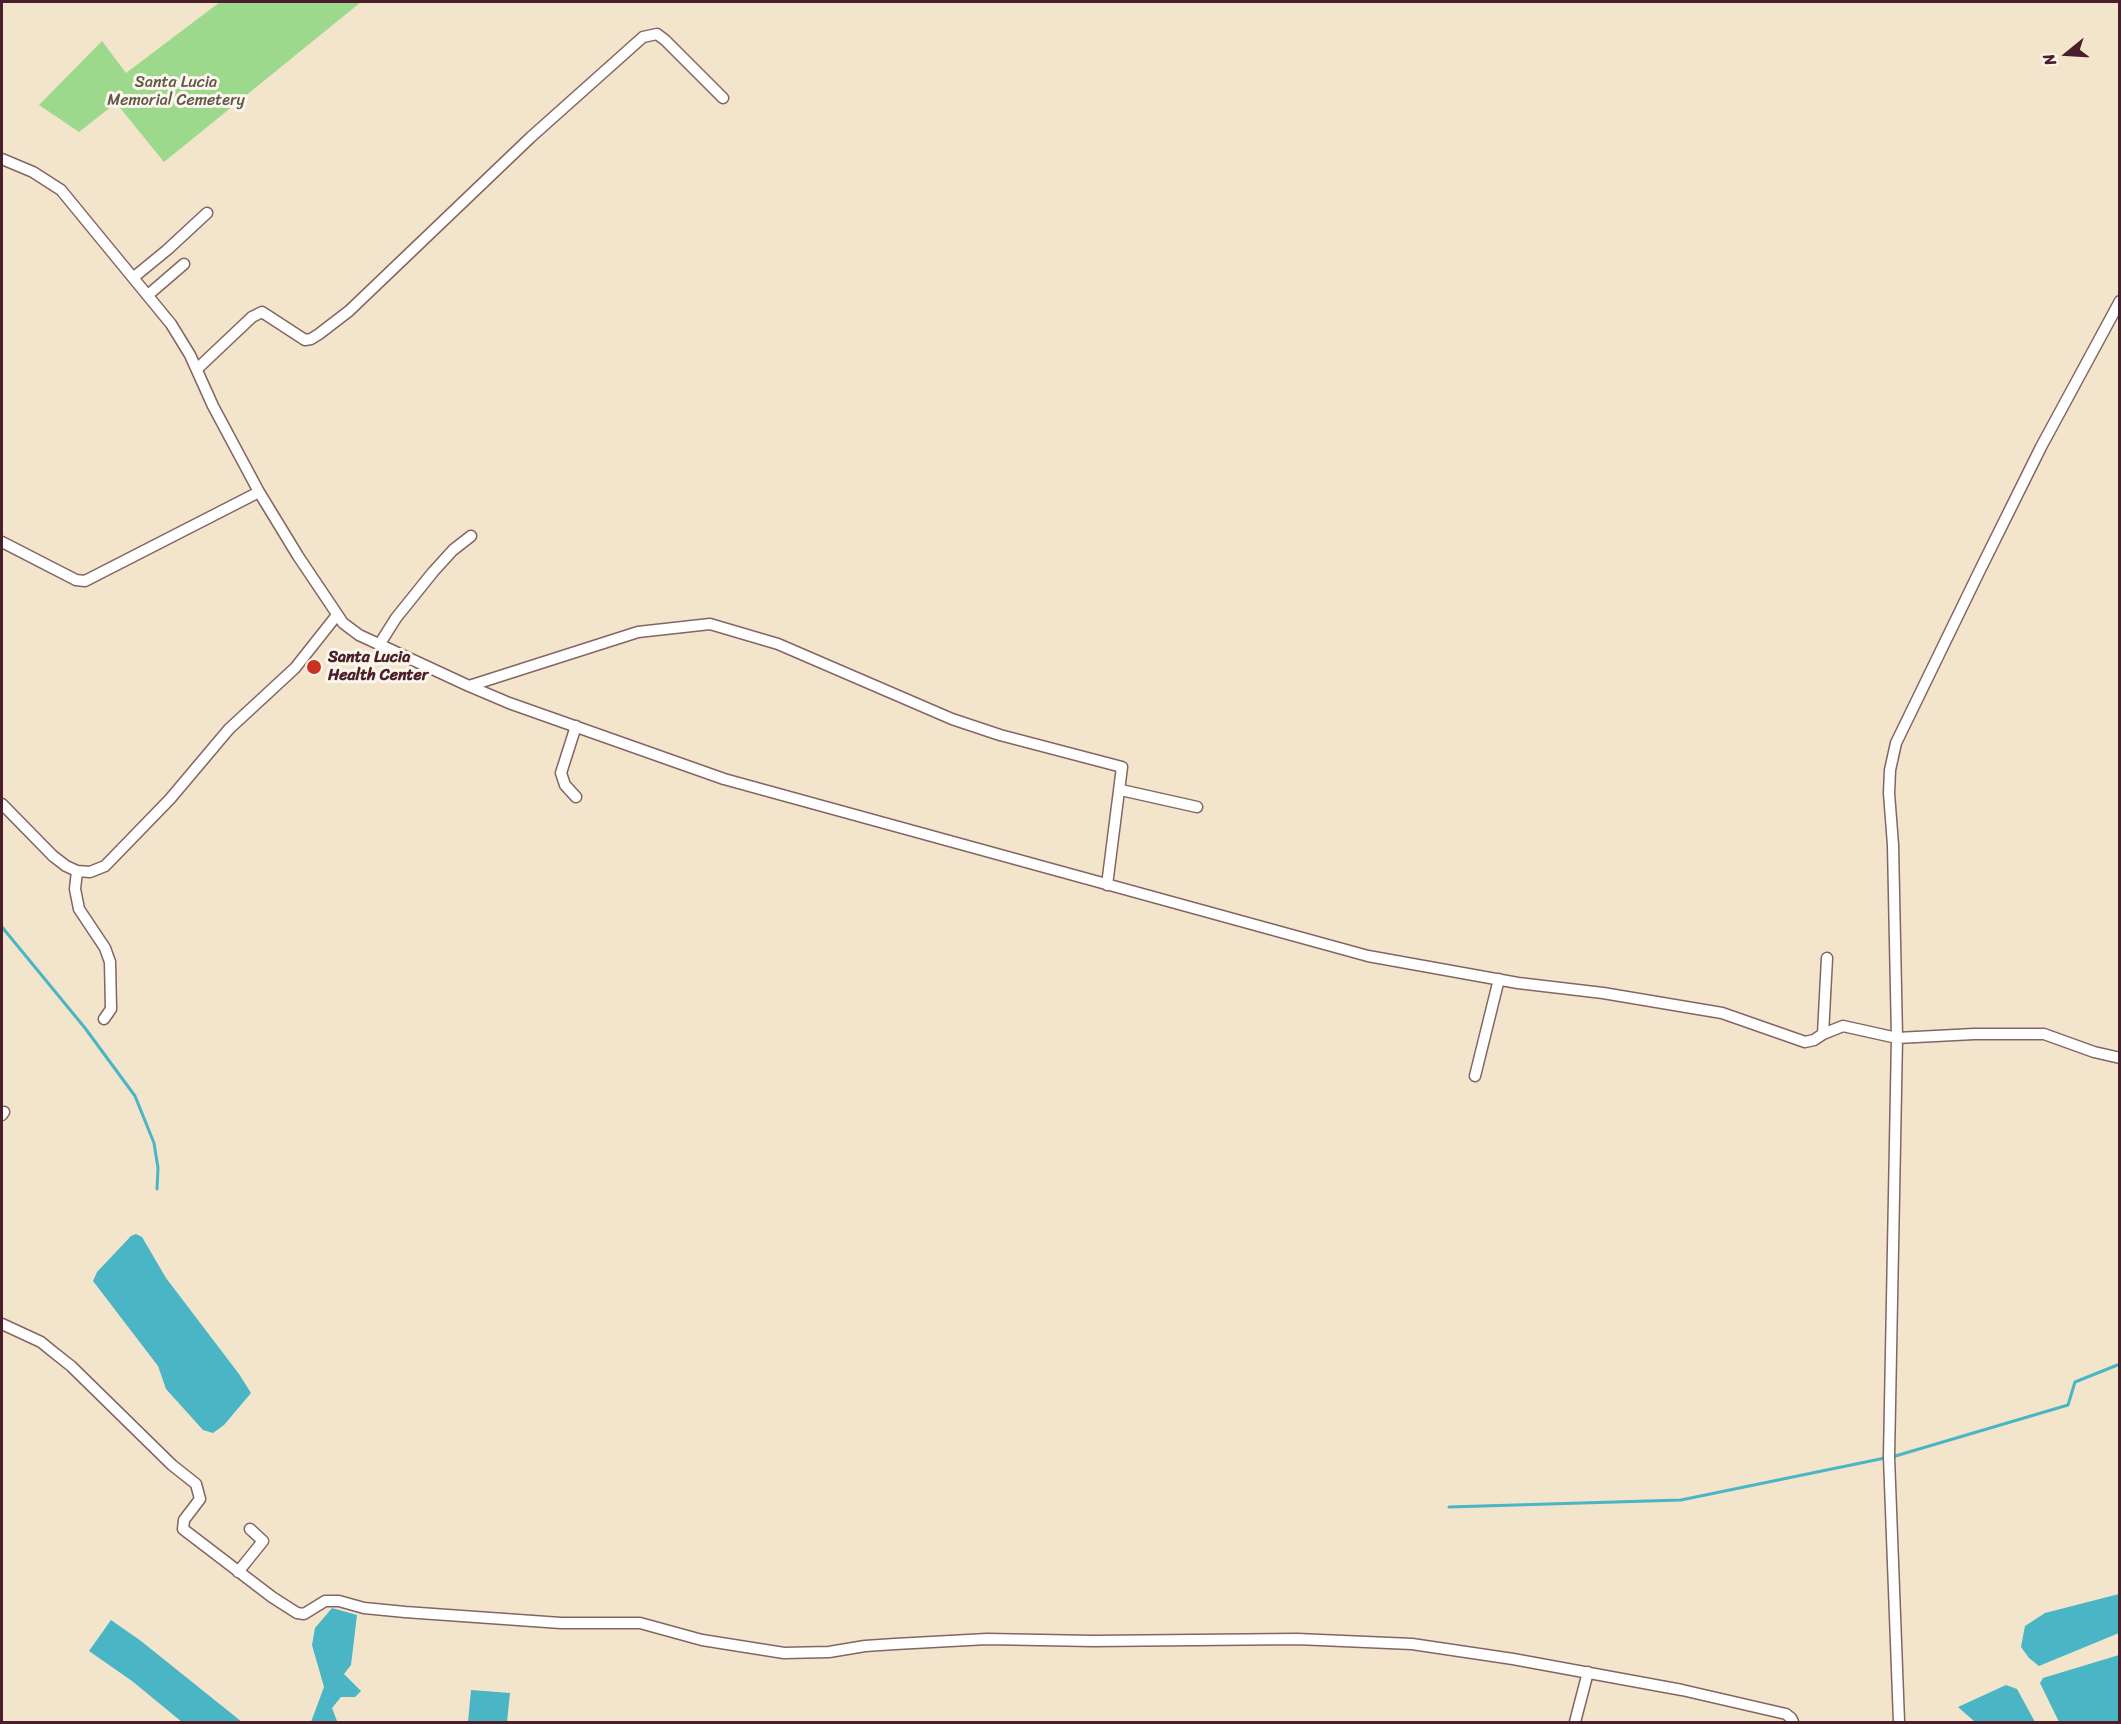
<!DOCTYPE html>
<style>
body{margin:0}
#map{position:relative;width:2121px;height:1724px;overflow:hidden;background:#f3e5cb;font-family:Sriracha,sans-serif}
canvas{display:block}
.frame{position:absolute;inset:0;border:3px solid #4a1f2b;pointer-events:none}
.north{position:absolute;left:2037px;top:24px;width:60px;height:60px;-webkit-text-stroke:4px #fbf7ec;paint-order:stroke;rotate:252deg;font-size:16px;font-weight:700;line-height:24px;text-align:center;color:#4a1f2b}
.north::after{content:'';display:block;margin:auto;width:21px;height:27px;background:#4a1f2b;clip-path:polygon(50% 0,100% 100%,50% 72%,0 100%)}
</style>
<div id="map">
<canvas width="2121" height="1724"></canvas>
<div class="frame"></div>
<div class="north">N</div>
</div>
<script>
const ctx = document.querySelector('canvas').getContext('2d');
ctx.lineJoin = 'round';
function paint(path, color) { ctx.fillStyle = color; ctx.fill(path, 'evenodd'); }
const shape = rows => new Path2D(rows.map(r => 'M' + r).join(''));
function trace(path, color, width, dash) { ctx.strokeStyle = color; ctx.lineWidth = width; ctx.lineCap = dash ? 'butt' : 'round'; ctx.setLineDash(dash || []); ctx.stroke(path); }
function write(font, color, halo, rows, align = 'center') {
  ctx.font = font + ' Sriracha,sans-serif'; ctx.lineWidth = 6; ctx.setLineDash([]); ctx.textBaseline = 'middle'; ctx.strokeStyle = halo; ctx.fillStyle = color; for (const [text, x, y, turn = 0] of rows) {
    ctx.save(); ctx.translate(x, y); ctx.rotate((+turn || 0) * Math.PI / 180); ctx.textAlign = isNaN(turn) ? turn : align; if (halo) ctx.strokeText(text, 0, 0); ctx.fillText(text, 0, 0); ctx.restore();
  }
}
const green = shape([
 [220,2,361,2,164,162,116,103,79,132,39,105,102,41,126,73]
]);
const water = shape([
 [136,1234,142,1237,166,1278,239,1374,251,1393,224,1425,213,1433,203,1430,166,1389,158,1366,93,1281,97,1272,131,1236],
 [2119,1594,2119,1633,2039,1666,2029,1658,2021,1647,2025,1626,2045,1613],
 [332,1608,357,1615,351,1665,344,1674,361,1691,355,1697,341,1697,332,1708,337,1721,341,1722,311,1722,324,1687,312,1645,315,1628],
 [111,1620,141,1641,242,1722,182,1722,132,1681,89,1651],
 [2119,1655,2119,1722,2059,1722,2040,1683,2043,1678],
 [2006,1685,2017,1689,2035,1722,1975,1722,1958,1707],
 [471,1690,510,1693,507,1722,468,1722]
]);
const stream = shape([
 [2,927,85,1028,135,1096,154,1143,158,1168,157,1189],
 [1892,1457,2068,1405,2075,1382,2120,1364],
 [1449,1507,1681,1500,1885,1458]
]);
const street = shape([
 [2,159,33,172,61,190,171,324,190,355,213,406,259,492,298,556,343,623,359,635,469,686,509,703,724,779,1368,956,1518,983,1603,993,1722,1013,1805,1042,1814,1040,1823,1034,1843,1026,1897,1038,1974,1034,2044,1034,2094,1052,2120,1058],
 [134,277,167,250,207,213],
 [148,295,184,264],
 [197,369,252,317,262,312,305,340,311,339,319,334,349,311,531,137,643,37,657,34,665,40,723,98],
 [2,542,76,580,85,581,259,492],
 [379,645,396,618,433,572,453,550,471,536],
 [469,686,638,632,710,624,778,644,952,719,1000,735,1122,767,1107,885],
 [576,726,561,773,565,785,576,797],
 [1121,790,1197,807],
 [2,804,53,856,66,866,77,871,90,872,105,866,170,799,229,729,295,668,337,615],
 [77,871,75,889,79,909,105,948,110,962,111,1009,104,1019],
 [1823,1034,1827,958],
 [1475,1076,1499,979],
 [2,1115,4,1112],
 [2,1324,41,1342,52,1351,71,1366,172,1465,196,1484,200,1499,184,1520,183,1529,272,1597,297,1613,304,1614,325,1601,339,1601,364,1608,405,1612,561,1623,640,1623,702,1640,784,1653,829,1652,865,1646,895,1644,987,1639,1093,1641,1297,1639,1412,1644,1513,1659,1682,1690,1786,1714,1791,1718,1793,1722],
 [238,1572,263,1541,250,1529],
 [1575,1722,1588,1672],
 [1899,1722,1889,1457,1897,1038,1893,845,1889,793,1890,770,1896,743,1980,570,2041,447,2120,301]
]);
const markers = [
 [314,667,8,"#c8321e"]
];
const parkNames = [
 ["Santa Lucia",176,83],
 ["Memorial Cemetery",176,101]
];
const poiNames = [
 ["Santa Lucia",328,658],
 ["Health Center",328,676]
];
paint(green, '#9dd98c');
paint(water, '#49b5c5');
trace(stream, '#49b5c5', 3);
trace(street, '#856463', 13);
trace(street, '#fff', 10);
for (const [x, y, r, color] of markers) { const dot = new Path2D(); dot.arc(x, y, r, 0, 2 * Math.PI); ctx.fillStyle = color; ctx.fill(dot); trace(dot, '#fbf7ec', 2); }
write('16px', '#635748', '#fbf7ec', parkNames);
write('bold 16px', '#4a1f2b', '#fbf7ec', poiNames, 'left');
</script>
